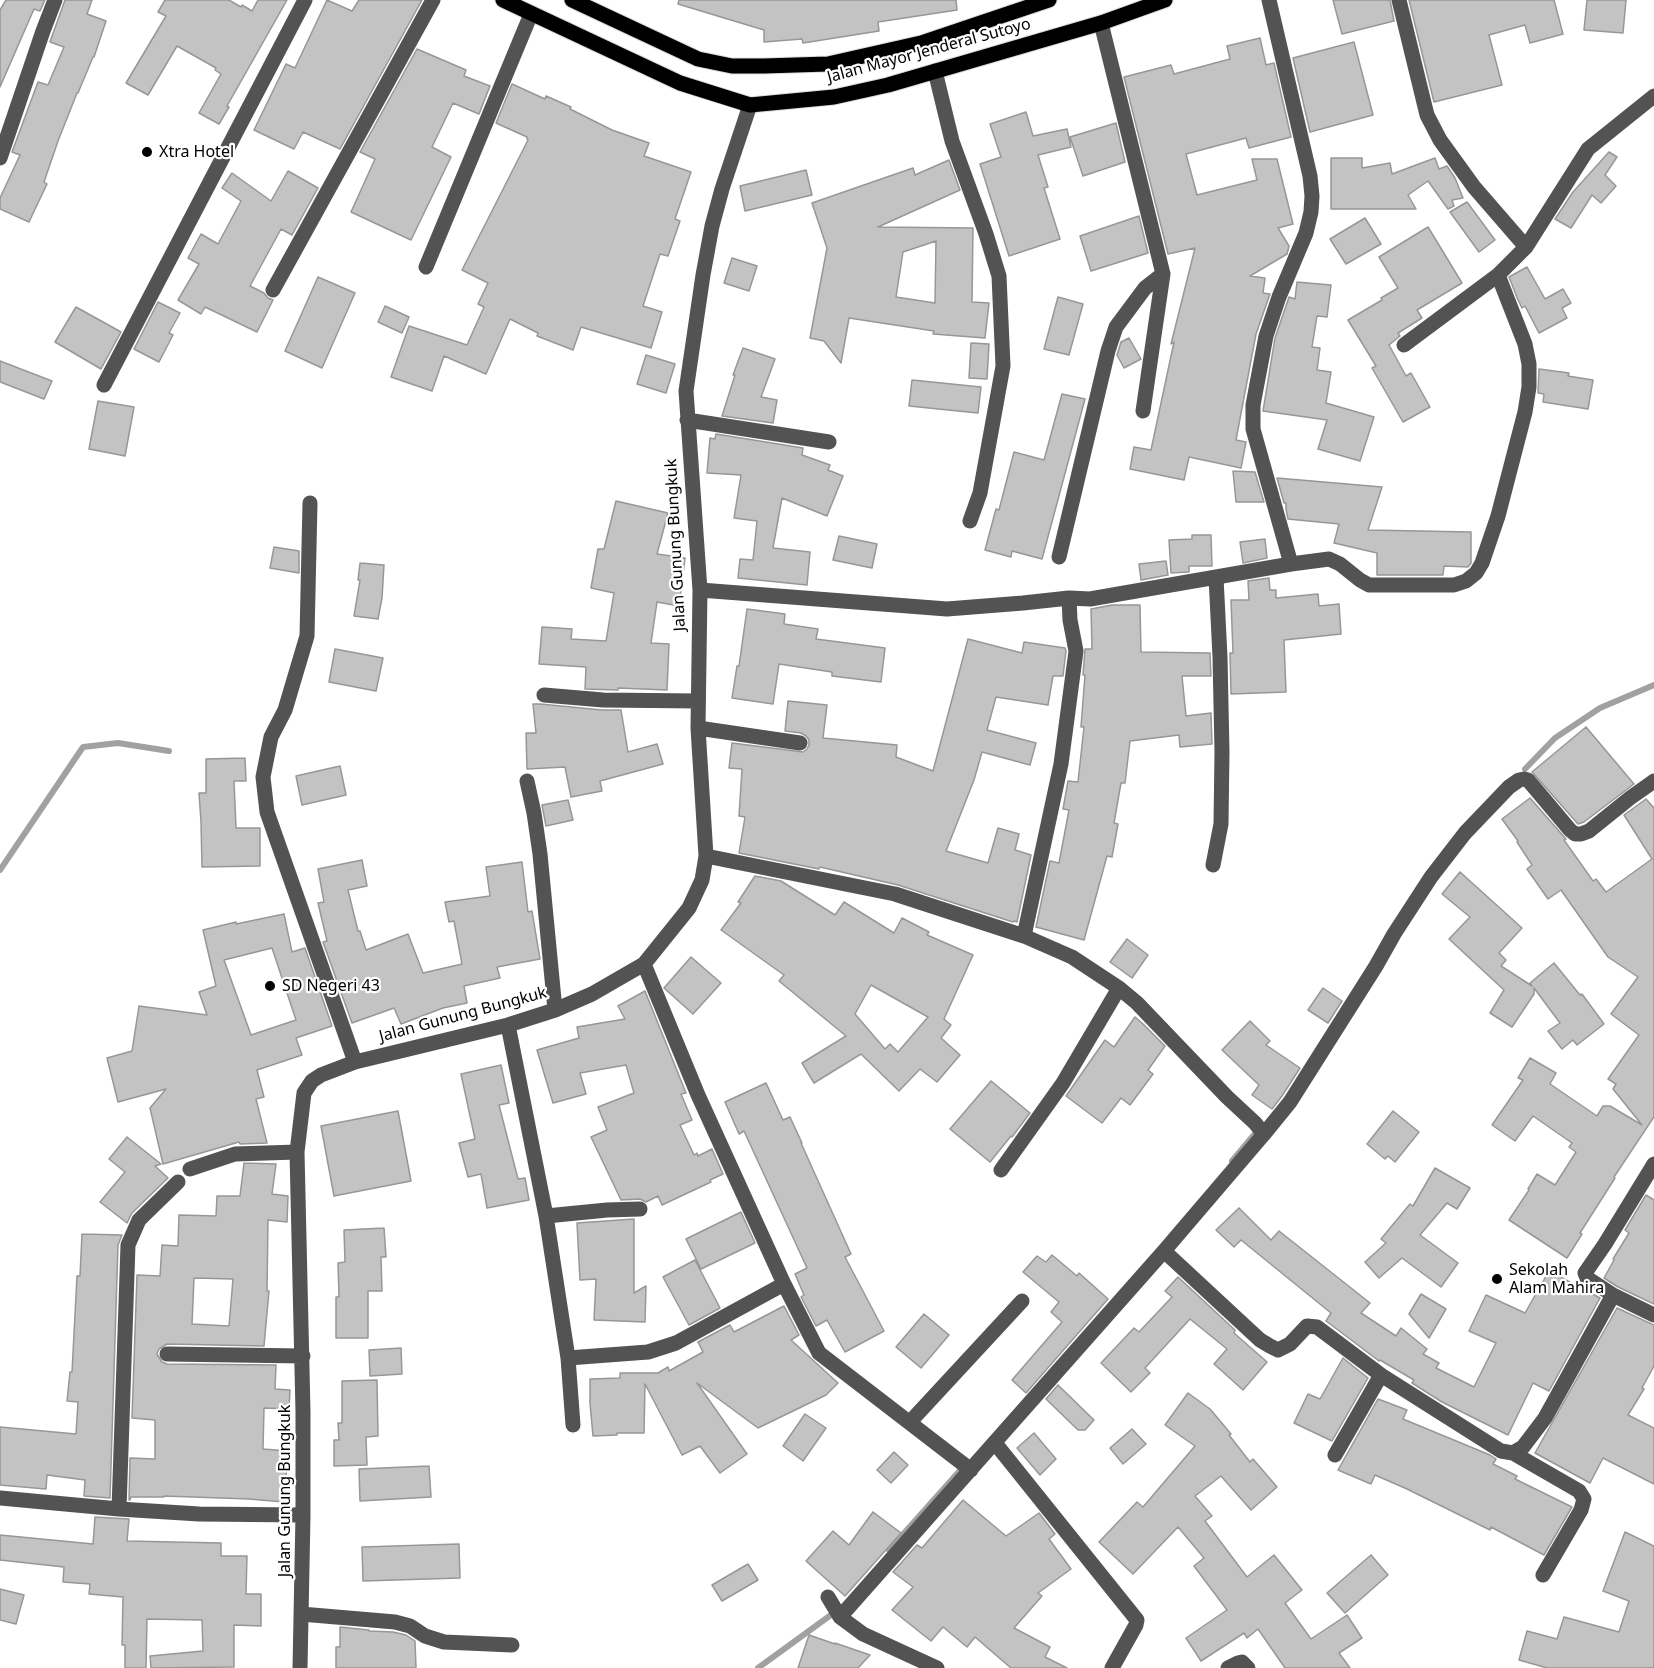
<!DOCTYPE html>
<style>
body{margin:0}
canvas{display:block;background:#fff}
</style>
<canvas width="1654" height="1668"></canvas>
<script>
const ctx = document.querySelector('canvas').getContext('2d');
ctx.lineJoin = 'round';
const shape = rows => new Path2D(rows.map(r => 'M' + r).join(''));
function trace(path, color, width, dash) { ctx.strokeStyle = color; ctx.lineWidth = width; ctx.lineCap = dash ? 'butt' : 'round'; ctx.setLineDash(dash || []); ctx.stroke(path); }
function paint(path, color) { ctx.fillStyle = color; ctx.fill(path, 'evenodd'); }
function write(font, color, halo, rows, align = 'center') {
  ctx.font = font + ' "Noto Sans",sans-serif'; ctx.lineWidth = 4.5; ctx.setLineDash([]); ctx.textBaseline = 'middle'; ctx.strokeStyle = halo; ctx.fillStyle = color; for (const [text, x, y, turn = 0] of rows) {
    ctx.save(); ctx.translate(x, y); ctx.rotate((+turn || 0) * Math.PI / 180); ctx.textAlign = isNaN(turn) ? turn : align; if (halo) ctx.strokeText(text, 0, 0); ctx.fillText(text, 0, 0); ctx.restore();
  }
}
const stream = shape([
 [1525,769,1555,738,1600,708,1654,685],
 [0,870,83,747,118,743,169,751],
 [1232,1161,1258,1130],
 [889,1550,964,1466],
 [758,1668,835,1612]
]);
const building = shape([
 [6,0,45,0,40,11,34,9,0,87,0,10,6,0],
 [65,0,92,0,87,14,106,21,94,57,93,57,78,93,77,93,58,141,44,182,47,184,29,222,0,209,0,198,20,155,12,152,38,82,48,85,64,47,50,42,65,0],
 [165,0,229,0,241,7,242,5,252,11,258,0,287,0,227,106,229,107,219,124,199,113,221,74,215,70,216,68,177,46,148,95,126,83,166,16,158,12,165,0],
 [327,0,352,11,359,0,422,0,340,149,303,132,294,149,254,130,286,64,295,68,327,0],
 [679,0,956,0,957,10,878,22,879,31,803,43,802,39,764,42,764,30,678,4,679,0],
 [1333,0,1390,0,1394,21,1342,34,1333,0],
 [1409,0,1554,0,1563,34,1530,43,1525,25,1489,35,1502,85,1434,102,1409,0],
 [1587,0,1626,0,1623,33,1584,30,1587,0],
 [1260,38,1266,65,1274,63,1291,137,1249,148,1246,138,1186,154,1197,195,1257,180,1252,159,1277,159,1293,224,1278,228,1289,246,1287,254,1250,276,1265,278,1263,293,1270,294,1256,334,1236,440,1246,442,1241,468,1189,457,1184,480,1130,469,1134,447,1151,450,1174,342,1171,344,1195,248,1168,254,1124,77,1171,65,1174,74,1230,59,1227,46,1260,38],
 [1354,42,1373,115,1310,132,1293,58,1354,42],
 [417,49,466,70,464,76,490,86,479,114,453,103,432,147,451,157,411,240,351,212,375,159,360,152,417,49],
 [512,84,545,99,546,96,571,107,570,109,612,130,649,143,644,156,691,172,675,219,680,221,668,256,660,254,643,306,662,312,651,348,581,327,573,350,537,336,538,333,510,319,486,374,444,356,432,391,391,377,409,326,467,345,484,307,478,304,488,283,462,270,528,140,527,139,527,137,496,123,512,84],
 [1026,112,1033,136,1067,129,1071,147,1038,155,1048,187,1044,188,1060,239,1009,256,980,164,1001,157,990,124,1026,112],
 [1116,123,1125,162,1083,176,1070,137,1116,123],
 [1609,152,1617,157,1605,175,1616,186,1601,203,1592,195,1571,228,1555,219,1573,192,1609,152],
 [1331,158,1362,158,1362,168,1390,163,1392,174,1435,158,1439,169,1447,166,1455,178,1463,198,1452,200,1454,206,1448,209,1428,181,1408,195,1416,209,1331,209,1331,158],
 [949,160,960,190,878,227,973,228,972,302,989,303,985,338,933,334,934,331,849,318,841,363,824,341,810,338,827,248,812,203,913,168,915,175,949,160],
 [936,241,935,303,896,297,903,252,936,241],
 [806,170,812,195,745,211,740,186,806,170],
 [288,171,318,188,292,235,281,229,250,286,264,293,268,298,273,300,257,332,205,307,201,314,178,300,199,264,188,258,201,234,218,244,241,201,222,188,232,173,271,201,288,171],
 [1467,202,1495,240,1479,252,1450,212,1467,202],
 [1139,216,1148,253,1091,271,1080,236,1139,216],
 [1365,218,1381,244,1346,264,1330,239,1365,218],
 [1428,227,1462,283,1417,310,1422,318,1398,333,1400,336,1389,345,1406,376,1411,373,1430,407,1403,422,1372,368,1376,366,1348,320,1382,300,1381,298,1398,288,1379,257,1428,227],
 [732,258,757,266,749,291,724,283,732,258],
 [1527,267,1545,299,1563,289,1571,303,1562,308,1567,318,1539,333,1525,306,1522,308,1518,300,1509,277,1527,267],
 [318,277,355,293,322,368,285,351,318,277],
 [1297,282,1331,285,1327,317,1317,316,1312,347,1320,348,1317,370,1331,372,1326,403,1374,417,1360,461,1318,449,1327,420,1263,411,1275,338,1289,297,1295,299,1297,282],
 [1058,297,1083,304,1069,355,1044,349,1058,297],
 [158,302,180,313,169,333,173,335,159,362,134,349,158,302],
 [385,306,409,317,402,333,378,322,385,306],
 [76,307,121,332,101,369,55,342,76,307],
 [1129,338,1141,359,1124,368,1117,355,1121,342,1129,338],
 [971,343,989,344,987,379,969,378,971,343],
 [743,348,775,359,761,397,777,400,773,423,722,416,735,375,733,375,743,348],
 [646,355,675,364,666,393,637,384,646,355],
 [0,361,52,381,44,399,0,382,0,361],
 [1539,369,1569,373,1568,376,1593,380,1588,409,1543,402,1544,394,1538,393,1539,369],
 [912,380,981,387,978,413,909,406,912,380],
 [1062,394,1085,399,1042,559,1012,551,1011,557,985,550,996,509,999,510,1014,452,1044,460,1062,394],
 [98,401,134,407,125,456,89,449,98,401],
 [716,434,803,448,802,455,830,465,828,470,843,476,827,516,782,498,773,548,810,552,807,585,738,578,740,559,753,560,757,521,734,518,741,475,707,473,710,438,715,439,716,434],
 [1233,471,1255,472,1264,502,1236,502,1233,471],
 [1277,478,1382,487,1368,530,1471,532,1471,563,1468,567,1444,566,1443,575,1377,575,1377,553,1334,543,1339,524,1288,519,1286,509,1286,503,1284,503,1277,478],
 [616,501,668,513,657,554,685,558,679,606,657,602,651,643,669,644,667,690,618,688,618,690,585,689,586,667,539,664,542,627,572,629,571,639,606,641,614,593,591,588,598,549,604,549,616,501],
 [1192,535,1211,535,1212,566,1189,566,1189,572,1171,573,1169,540,1192,539,1192,535],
 [839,536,877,544,872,568,833,560,839,536],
 [1265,539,1267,558,1243,563,1240,542,1265,539],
 [274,547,299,551,299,573,270,568,274,547],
 [1166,561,1168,575,1141,580,1139,564,1166,561],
 [360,563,384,565,382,598,378,619,354,616,360,580,358,580,360,563],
 [1269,578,1270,590,1276,590,1276,598,1318,594,1319,606,1339,604,1341,634,1284,640,1286,692,1231,694,1230,653,1233,653,1231,600,1249,600,1248,581,1269,578],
 [1112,605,1140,605,1141,652,1210,653,1211,676,1182,676,1186,716,1211,713,1212,744,1180,747,1179,735,1130,741,1125,783,1121,783,1114,823,1118,824,1112,857,1107,856,1084,940,1036,927,1050,861,1059,863,1069,810,1063,809,1068,781,1078,782,1084,727,1081,727,1085,675,1083,675,1085,649,1092,649,1091,609,1112,605],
 [747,609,785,614,784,624,818,629,816,639,885,648,881,682,832,676,832,672,779,664,773,704,732,698,737,666,739,666,747,609],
 [968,639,1022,653,1024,642,1065,648,1066,651,1063,676,1053,676,1048,705,996,697,987,730,1036,743,1030,765,982,752,974,780,946,851,988,863,998,828,1019,834,1015,850,1031,855,1017,922,1014,921,1013,922,898,885,820,867,819,869,739,853,745,817,739,816,742,769,729,768,732,743,803,752,807,749,809,745,809,740,806,736,801,733,785,731,788,701,827,705,823,738,897,745,896,757,933,771,968,639],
 [335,649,383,658,376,691,329,682,335,649],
 [533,704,540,704,602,710,621,710,628,752,657,744,663,764,600,781,602,791,571,797,565,767,527,769,526,733,536,733,533,704],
 [1586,727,1634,784,1584,822,1578,824,1532,772,1586,727],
 [245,758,246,781,234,781,236,828,260,828,260,866,202,867,201,822,199,793,206,793,206,759,245,758],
 [340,766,346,795,302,805,296,776,340,766],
 [1530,798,1566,839,1564,840,1593,881,1596,879,1606,892,1652,859,1624,815,1646,799,1654,808,1654,1117,1614,1177,1615,1178,1580,1233,1582,1234,1567,1258,1509,1220,1529,1190,1528,1189,1537,1174,1555,1185,1576,1152,1569,1147,1572,1143,1533,1116,1515,1141,1492,1125,1523,1080,1518,1078,1530,1058,1556,1073,1550,1084,1597,1116,1603,1106,1610,1106,1642,1125,1613,1089,1616,1084,1608,1079,1639,1035,1611,1014,1638,977,1608,957,1561,890,1548,899,1527,869,1532,865,1517,842,1518,841,1502,819,1530,798],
 [568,800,573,820,546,826,542,805,568,800],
 [362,860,367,886,348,890,358,931,360,931,366,950,408,934,423,973,462,964,454,921,449,922,445,902,490,896,486,867,522,862,528,912,532,911,540,959,497,967,500,978,464,986,467,1003,443,1008,401,1024,394,1008,352,1023,323,942,327,941,318,903,324,902,318,869,362,860],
 [1460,872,1522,928,1499,953,1506,960,1501,966,1532,986,1530,983,1554,963,1580,995,1582,994,1604,1024,1577,1045,1573,1040,1562,1049,1548,1031,1560,1023,1534,988,1534,994,1512,1027,1490,1013,1504,990,1449,939,1470,917,1442,894,1460,872],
 [755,876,781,881,835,915,844,902,894,933,902,918,929,932,927,935,973,955,944,1019,951,1025,941,1038,960,1055,937,1082,920,1069,899,1091,861,1054,814,1083,802,1063,846,1036,779,981,784,975,721,930,741,903,738,902,755,876],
 [871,985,928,1017,898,1052,890,1044,885,1049,855,1014,871,985],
 [284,914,292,952,305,948,332,1026,296,1038,302,1055,257,1070,264,1097,256,1099,267,1143,240,1144,239,1142,163,1164,150,1108,166,1089,118,1102,107,1058,132,1051,139,1006,207,1015,199,992,216,986,203,930,236,922,236,924,284,914],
 [272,948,296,1020,251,1035,224,960,272,948],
 [1127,939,1148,955,1132,978,1110,962,1127,939],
 [691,957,721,983,693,1014,664,988,691,957],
 [1323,988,1342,1001,1328,1023,1308,1010,1323,988],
 [645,991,686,1093,681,1094,692,1120,680,1125,694,1155,697,1153,698,1156,712,1149,723,1174,710,1180,711,1182,662,1205,658,1196,646,1202,640,1199,621,1200,591,1137,607,1130,598,1107,634,1093,626,1065,580,1073,586,1094,553,1103,537,1050,579,1038,577,1027,625,1019,618,1006,645,991],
 [1135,1017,1142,1023,1165,1046,1148,1070,1153,1074,1130,1105,1121,1098,1102,1123,1066,1096,1105,1040,1114,1047,1135,1017],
 [1250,1021,1270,1041,1266,1045,1300,1068,1282,1096,1272,1109,1252,1095,1259,1085,1222,1050,1250,1021],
 [501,1065,509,1103,499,1105,518,1179,525,1178,529,1200,487,1208,481,1174,468,1177,459,1143,475,1139,461,1074,501,1065],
 [991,1081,1030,1113,1012,1137,1011,1136,990,1162,950,1129,991,1081],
 [766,1083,783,1120,790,1117,802,1143,801,1143,851,1254,845,1257,884,1331,845,1352,827,1320,816,1326,801,1297,804,1295,795,1274,807,1268,744,1131,739,1134,725,1102,766,1083],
 [398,1111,411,1181,334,1196,321,1126,398,1111],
 [1393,1111,1419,1132,1395,1162,1388,1156,1385,1159,1367,1144,1393,1111],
 [127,1137,161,1164,155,1166,168,1178,132,1213,127,1223,100,1202,125,1172,109,1159,127,1137],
 [244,1163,276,1164,272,1194,288,1196,287,1222,268,1220,267,1291,269,1291,264,1346,167,1344,159,1349,157,1354,162,1362,167,1364,276,1365,275,1389,290,1390,289,1409,264,1408,263,1449,288,1451,284,1502,249,1499,164,1496,164,1497,131,1497,130,1500,129,1500,130,1458,155,1459,155,1420,132,1418,137,1275,160,1276,162,1245,178,1246,179,1215,216,1216,217,1196,240,1196,244,1163],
 [194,1278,233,1279,229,1326,192,1324,194,1278],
 [1435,1168,1470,1188,1457,1209,1447,1203,1420,1235,1458,1263,1441,1287,1402,1258,1379,1278,1365,1262,1386,1243,1381,1239,1410,1204,1413,1206,1435,1168],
 [1646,1195,1654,1200,1654,1304,1618,1287,1604,1278,1614,1260,1613,1259,1629,1233,1625,1230,1646,1195],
 [1239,1208,1271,1240,1279,1231,1370,1303,1361,1313,1396,1336,1401,1328,1427,1349,1423,1354,1439,1363,1436,1368,1474,1387,1496,1343,1469,1331,1486,1295,1525,1313,1549,1271,1600,1298,1549,1391,1533,1383,1508,1435,1442,1402,1412,1383,1414,1380,1380,1360,1379,1361,1326,1321,1331,1313,1241,1240,1234,1247,1216,1230,1239,1208],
 [741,1212,755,1243,701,1269,686,1239,741,1212],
 [634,1219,634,1293,646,1286,645,1322,594,1320,596,1279,580,1280,577,1223,634,1219],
 [384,1228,386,1257,381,1257,382,1291,368,1291,368,1338,336,1338,336,1297,339,1297,338,1263,345,1262,344,1230,384,1228],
 [82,1234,122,1235,118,1245,110,1498,84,1496,85,1480,47,1475,46,1489,0,1485,0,1427,76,1434,78,1402,67,1401,70,1372,72,1372,77,1276,80,1276,82,1234],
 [1052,1255,1077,1276,1079,1273,1108,1299,1026,1393,1012,1380,1062,1322,1051,1312,1059,1302,1023,1272,1037,1256,1046,1262,1052,1255],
 [695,1260,720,1308,689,1325,663,1277,695,1260],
 [1178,1277,1235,1330,1234,1333,1267,1362,1243,1390,1214,1364,1227,1349,1190,1319,1145,1368,1150,1373,1131,1392,1101,1363,1134,1328,1139,1332,1172,1297,1165,1291,1178,1277],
 [1421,1294,1446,1309,1429,1338,1409,1314,1421,1294],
 [784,1306,799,1335,791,1340,838,1383,826,1395,758,1428,697,1383,747,1454,720,1473,700,1446,682,1455,645,1384,644,1433,617,1433,617,1435,593,1436,590,1403,590,1379,620,1378,620,1373,658,1373,668,1367,669,1371,703,1352,698,1342,730,1325,734,1332,784,1306],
 [1617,1308,1654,1325,1654,1366,1642,1388,1644,1389,1628,1415,1654,1428,1654,1484,1603,1458,1590,1483,1535,1453,1617,1308],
 [924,1314,949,1335,921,1368,896,1347,924,1314],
 [401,1348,402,1374,370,1376,369,1350,401,1348],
 [1343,1358,1368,1378,1332,1441,1294,1423,1308,1394,1320,1399,1343,1358],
 [377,1380,378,1436,366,1437,367,1465,334,1466,334,1440,339,1440,338,1423,342,1423,342,1381,377,1380],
 [1058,1385,1094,1420,1085,1430,1078,1430,1046,1399,1058,1385],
 [1188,1393,1210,1409,1231,1434,1229,1435,1250,1462,1253,1459,1277,1487,1251,1510,1221,1476,1195,1496,1212,1516,1205,1521,1247,1577,1274,1555,1302,1590,1285,1603,1311,1639,1347,1615,1362,1638,1339,1653,1350,1668,1285,1668,1258,1629,1247,1638,1244,1633,1201,1661,1186,1638,1227,1610,1194,1566,1204,1558,1178,1527,1133,1574,1099,1542,1137,1502,1143,1507,1195,1446,1165,1425,1188,1393],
 [1378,1399,1407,1410,1403,1419,1490,1455,1496,1459,1493,1464,1517,1476,1515,1479,1572,1507,1544,1555,1491,1527,1490,1530,1407,1489,1375,1475,1371,1484,1338,1470,1378,1399],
 [805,1414,826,1428,803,1461,783,1446,805,1414],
 [1132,1429,1146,1444,1123,1464,1110,1448,1132,1429],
 [1034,1433,1056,1459,1040,1475,1017,1448,1034,1433],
 [894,1452,908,1465,891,1483,877,1470,894,1452],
 [429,1466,431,1497,360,1501,359,1469,429,1466],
 [963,1500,1006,1536,1039,1513,1055,1534,1049,1539,1071,1569,1038,1593,1042,1596,1014,1628,1050,1647,1045,1657,1067,1668,1011,1668,975,1637,967,1647,943,1627,931,1641,892,1610,913,1587,893,1572,917,1545,922,1548,963,1500],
 [873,1512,901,1533,845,1596,806,1561,833,1531,849,1545,873,1512],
 [95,1517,129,1519,127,1541,221,1543,221,1556,247,1556,246,1594,261,1594,261,1626,234,1625,234,1667,151,1668,150,1656,203,1651,202,1620,147,1619,146,1668,125,1668,125,1645,122,1645,123,1597,89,1594,90,1584,63,1582,64,1567,0,1560,0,1535,93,1544,95,1517],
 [1625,1532,1654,1546,1654,1668,1547,1668,1519,1660,1527,1631,1557,1639,1564,1617,1619,1632,1629,1601,1603,1591,1625,1532],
 [459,1544,460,1578,363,1581,362,1547,459,1544],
 [1371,1555,1388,1575,1345,1613,1327,1593,1371,1555],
 [748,1564,758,1580,722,1601,712,1585,748,1564],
 [0,1589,24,1595,16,1624,0,1620,0,1589],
 [340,1627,369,1630,369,1631,393,1632,406,1635,415,1641,416,1668,336,1668,336,1647,340,1647,340,1627],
 [809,1635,835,1644,835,1643,870,1655,858,1668,798,1668,809,1635]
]);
const minor = shape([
 [1269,0,1310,176,1312,196,1311,212,1306,233,1279,297,1266,336,1253,405,1253,429,1291,564],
 [1399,0,1427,115,1440,140,1474,187,1526,247],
 [935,71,952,141,986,234,999,276,1003,366,980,493,970,521],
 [0,158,43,31,55,0],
 [426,267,531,14],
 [273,290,433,0],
 [1404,345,1498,275,1526,247,1588,149,1654,96],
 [104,385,305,0],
 [1143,411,1163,274],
 [687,420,829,442],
 [310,503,307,636,285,710,271,737,263,777,267,812,355,1062],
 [1059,557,1108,351,1116,327,1145,288,1163,274,1101,23],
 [700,590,947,609,1023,603,1069,598,1090,599,1291,564,1329,559,1340,564,1360,580,1369,585,1454,585,1466,581,1476,573,1482,563,1498,516,1525,412,1529,387,1529,364,1525,344,1498,275],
 [544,695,603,700,698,701],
 [698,728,800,743],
 [527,781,534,813,540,854,555,1010],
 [706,856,895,894,1024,936,1072,957,1119,988,1137,1003,1227,1097,1255,1123,1264,1134,1164,1251,840,1617],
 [1213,865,1221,824,1222,752,1220,657,1216,577],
 [1024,936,1061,764,1076,651,1070,620,1069,598],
 [644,964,698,1095,784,1284,819,1353,971,1470],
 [508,1025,546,1216,568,1358,648,1352,676,1343,784,1284],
 [1264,1134,1290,1102,1376,966,1394,934,1431,877,1465,833,1509,787,1519,780,1524,779,1528,780,1570,830,1575,834,1581,834,1589,831,1630,798,1654,781],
 [1654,1164,1605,1244,1585,1273,1587,1278,1613,1295,1654,1315],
 [190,1169,235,1154,297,1152],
 [1001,1170,1063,1083,1119,988],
 [546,1216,607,1210,640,1209],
 [1164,1251,1260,1340,1270,1346,1278,1350,1290,1344,1307,1326,1317,1327,1381,1375,1501,1451,1513,1453,1523,1447,1545,1418,1613,1295],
 [167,1354,303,1356],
 [568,1358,573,1425],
 [910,1422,1022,1301],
 [995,1443,1137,1620,1136,1625,1112,1668],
 [1513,1453,1579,1491,1584,1499,1581,1510,1543,1575],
 [1335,1455,1381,1375],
 [0,1498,119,1509,199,1514,303,1515],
 [119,1509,128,1245,139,1220,178,1182],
 [828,1597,840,1617,863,1634,937,1668],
 [301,1614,395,1622,410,1626,425,1636,444,1642,512,1645],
 [300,1668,303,1515,303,1412,297,1152,304,1093,312,1081,321,1075,355,1062,508,1025,555,1010,592,994,644,964,689,908,702,880,706,856,698,728,700,590,686,391,703,275,712,226,722,189,750,105],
 [1228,1668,1238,1663,1242,1662,1248,1668]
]);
const major = shape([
 [503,0,680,83,750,105,834,97,888,85,1101,23,1165,0],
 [572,0,698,59,732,66,764,66,828,64,921,43,1049,0]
]);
const markers = [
 [147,152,6,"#000"],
 [270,986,6,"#000"],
 [1497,1279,6,"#000"]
];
const streetNames = [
 ["Jalan Mayor Jenderal Sutoyo",929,51,-15],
 ["Jalan Gunung Bungkuk",676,545,-93],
 ["Jalan Gunung Bungkuk",463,1015,-15],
 ["Jalan Gunung Bungkuk",285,1491,-90]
];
const poiNames = [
 ["Xtra Hotel",159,152],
 ["SD Negeri 43",282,986],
 ["Sekolah",1509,1270],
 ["Alam Mahira",1509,1288]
];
trace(stream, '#a1a1a1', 6);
paint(building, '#c3c3c3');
trace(building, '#979797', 1.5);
trace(major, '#dbdbdb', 17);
trace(minor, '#535353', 15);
trace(major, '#000', 15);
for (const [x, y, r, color] of markers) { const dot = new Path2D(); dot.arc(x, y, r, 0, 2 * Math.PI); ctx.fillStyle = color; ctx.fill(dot); trace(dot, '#fff', 2); }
write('16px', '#000', '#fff', streetNames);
write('16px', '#000', '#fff', poiNames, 'left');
</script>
